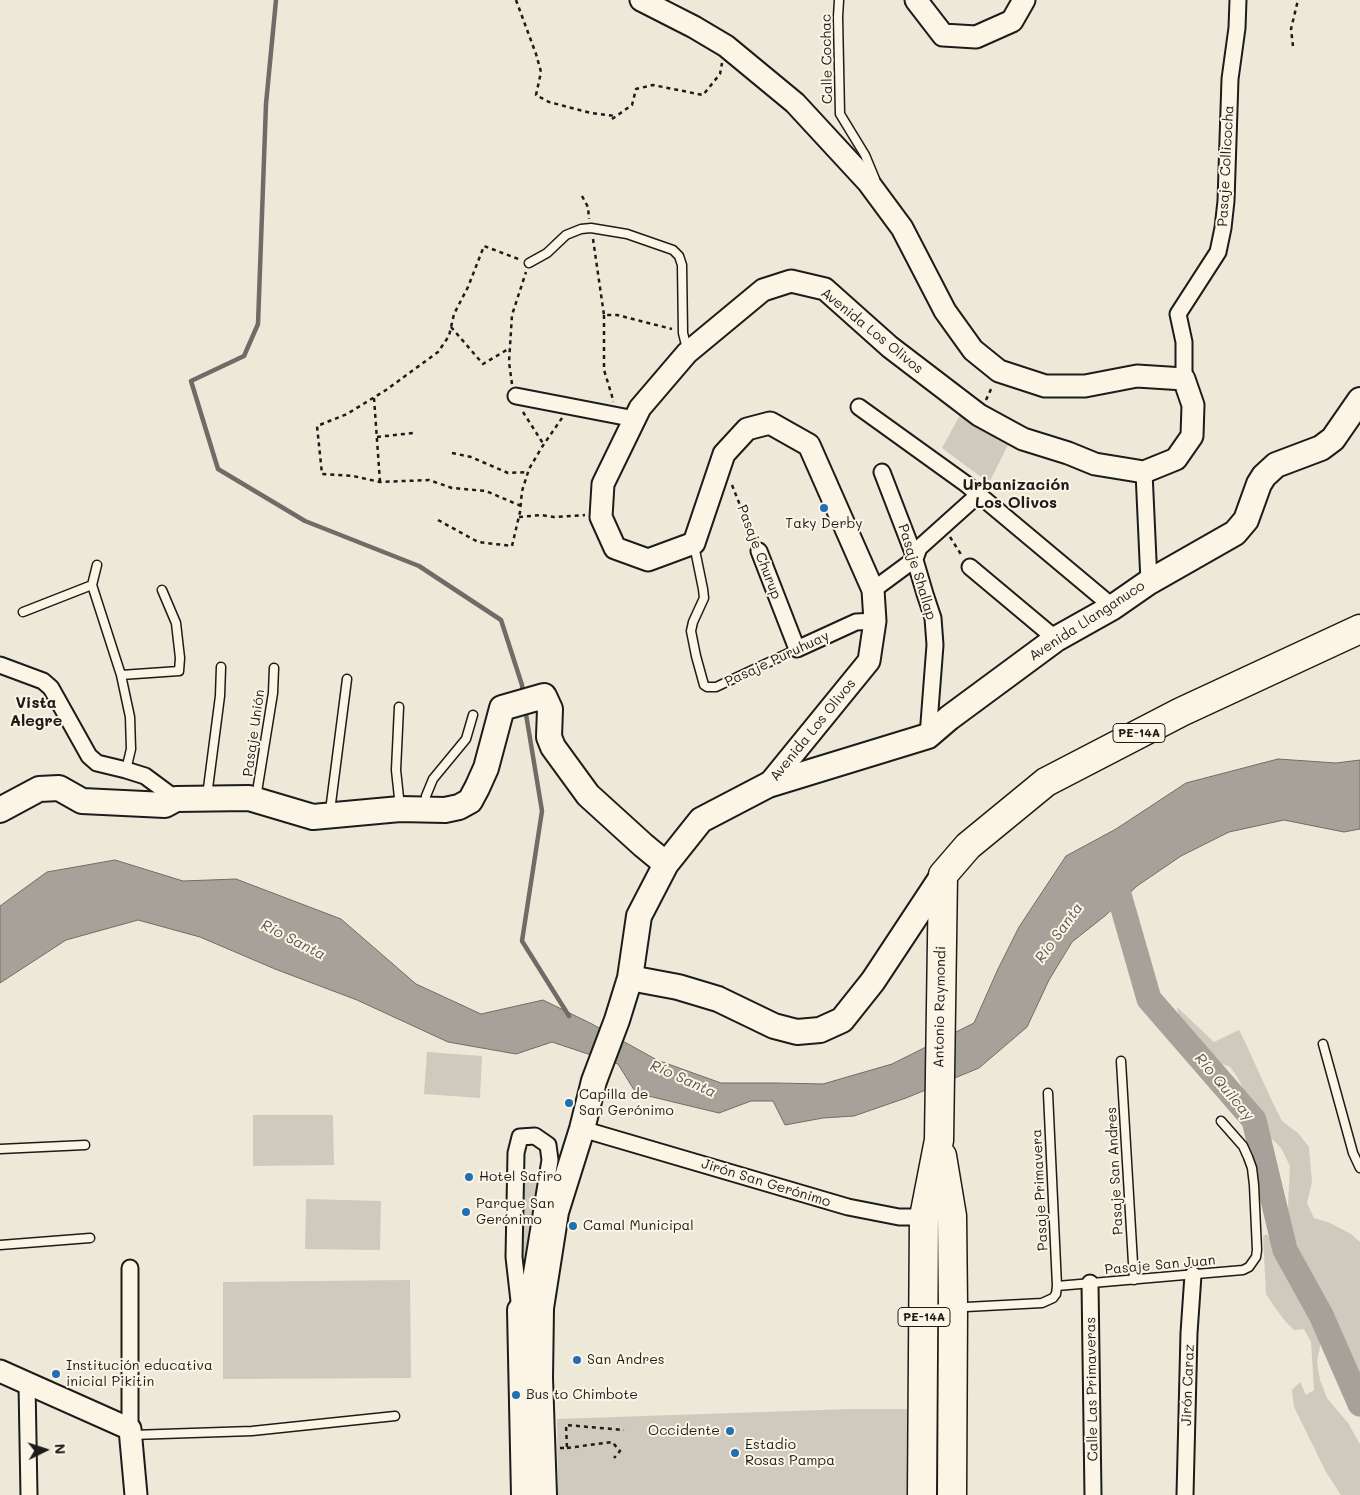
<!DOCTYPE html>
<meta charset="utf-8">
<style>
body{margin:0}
#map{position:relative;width:1360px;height:1495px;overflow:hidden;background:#eee8d9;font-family:Mali,sans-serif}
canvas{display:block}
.north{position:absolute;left:20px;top:1425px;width:50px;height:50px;-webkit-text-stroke:4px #fcf5e5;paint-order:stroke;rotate:86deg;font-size:14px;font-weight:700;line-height:20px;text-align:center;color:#1c1c1c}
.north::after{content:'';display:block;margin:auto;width:18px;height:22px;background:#1c1c1c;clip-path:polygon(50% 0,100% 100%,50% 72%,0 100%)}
</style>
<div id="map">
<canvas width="1360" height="1495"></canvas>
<div class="north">N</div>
</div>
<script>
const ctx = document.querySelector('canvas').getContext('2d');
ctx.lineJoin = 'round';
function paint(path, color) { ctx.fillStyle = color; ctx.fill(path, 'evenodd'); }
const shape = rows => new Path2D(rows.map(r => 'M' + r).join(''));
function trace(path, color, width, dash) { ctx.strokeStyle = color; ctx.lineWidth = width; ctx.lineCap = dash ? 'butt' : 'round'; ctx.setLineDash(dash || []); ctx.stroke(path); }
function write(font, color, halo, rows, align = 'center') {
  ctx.font = font + ' Mali,sans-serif'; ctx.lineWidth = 4; ctx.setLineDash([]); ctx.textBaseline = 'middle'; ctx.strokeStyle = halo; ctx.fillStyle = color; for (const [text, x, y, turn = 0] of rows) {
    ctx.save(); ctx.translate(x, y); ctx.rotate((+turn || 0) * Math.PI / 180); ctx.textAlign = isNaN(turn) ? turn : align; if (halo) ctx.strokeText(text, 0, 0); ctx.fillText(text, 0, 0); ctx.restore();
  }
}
const green = shape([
 [960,415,1008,445,989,483,942,448],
 [1177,1007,1214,1042,1239,1030,1245,1042,1272,1101,1282,1121,1298,1133,1309,1147,1312,1182,1307,1203,1314,1218,1330,1223,1351,1234,1360,1242,1360,1394,1347,1353,1322,1292,1308,1274,1298,1257,1287,1226,1290,1166,1281,1148,1262,1129,1238,1078,1230,1067,1220,1063,1189,1036,1179,1024],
 [427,1052,482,1056,480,1098,424,1094],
 [253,1115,333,1115,334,1165,253,1166],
 [531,1172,540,1176,522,1281,518,1239,522,1177],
 [306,1199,381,1201,380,1250,305,1249],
 [1267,1234,1300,1291,1314,1320,1321,1342,1317,1362,1320,1380,1327,1398,1348,1423,1360,1444,1360,1495,1341,1495,1326,1472,1294,1407,1292,1390,1300,1382,1306,1395,1314,1390,1311,1342,1304,1329,1294,1330,1285,1321,1276,1309,1266,1294,1263,1236],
 [410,1280,411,1378,223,1379,223,1282],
 [849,1409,913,1409,913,1495,558,1495,557,1419]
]);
const water = shape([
 [1278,759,1336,763,1360,760,1360,829,1344,832,1284,820,1229,832,1181,856,1137,886,1106,915,1072,942,1049,980,1027,1027,979,1068,906,1098,854,1116,823,1118,785,1125,773,1101,751,1101,719,1113,636,1093,618,1064,552,1042,516,1054,448,1042,357,1000,275,969,200,937,138,920,66,940,0,983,0,906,47,872,115,860,183,881,236,879,341,919,416,984,481,1014,543,1000,592,1024,657,1060,721,1083,776,1083,823,1084,892,1064,974,1023,998,969,1019,927,1066,856,1116,829,1186,783,1278,759]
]);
const stream = shape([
 [276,0,266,104,258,324,244,356,191,381,218,469,305,521,419,566,501,620,522,685,523,695],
 [525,708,542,811,522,941,569,1016]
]);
const river = shape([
 [1112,870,1149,999,1254,1120,1285,1250,1321,1315,1360,1404]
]);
const path = shape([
 [516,0,536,54,541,72,536,95,549,102,591,113,616,116],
 [1293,46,1291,29,1298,0],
 [612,119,632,105,636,89,653,85,703,95,720,74,722,63],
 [582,196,588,207,589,219],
 [593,239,604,315,617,315,672,329],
 [604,315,604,370,612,396,613,402],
 [451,327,483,364,510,348],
 [512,384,509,362,512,315,526,272],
 [374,398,380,482],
 [986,400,992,387],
 [523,412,544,445],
 [377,437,413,433],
 [452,453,471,457,508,473,528,472],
 [732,485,753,538],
 [521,506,486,491,452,488,429,480,380,482,353,476,322,474,317,426,347,414,386,390,438,352,449,336,454,314,468,287,484,246,521,260],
 [519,517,541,515,554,517,585,515],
 [438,520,478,542,512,546,520,512,522,491,529,469,542,447,562,418],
 [950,537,962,556],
 [560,1448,567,1448,566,1425,624,1430],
 [567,1448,612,1442,620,1451,614,1458]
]);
const lane = shape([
 [839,0,838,17,840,114,865,155,875,179],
 [529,263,547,253,566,235,581,229,591,228,627,234,673,250,679,256,682,265,683,333,687,349],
 [694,545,703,589,704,598,693,622,691,631,696,656,704,685,707,687,716,687,797,649],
 [97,565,92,585,121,675,130,717,131,749,126,770],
 [23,612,92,585],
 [121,675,179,671,180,658,176,623,162,590],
 [399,707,396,770,400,807],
 [207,796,220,696,221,667],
 [256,798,273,693,274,668],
 [425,808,426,796,433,779,466,739,473,715],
 [330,811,347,679],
 [1323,1044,1353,1153,1360,1168],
 [1121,1061,1134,1280],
 [1048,1093,1057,1286],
 [0,1149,85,1145],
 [0,1245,90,1238],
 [928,1309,1042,1303,1053,1298,1056,1294,1057,1286,1243,1270,1249,1267,1256,1257,1257,1250,1254,1185,1252,1168,1248,1157,1243,1146,1221,1121],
 [132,1435,252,1431,395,1416]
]);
const street = shape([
 [1184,379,1184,342,1178,314,1218,252,1223,228,1226,201,1230,79,1237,28,1238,0],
 [516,396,635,419],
 [859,407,966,484,1113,607],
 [882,472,912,550,925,594,933,618,935,645,928,736],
 [1144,472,1149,582],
 [759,551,797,649,856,622,875,621],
 [970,567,1056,639],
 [873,590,915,559,919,548,978,495],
 [0,665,43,681,51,688,89,756,97,763,126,770,145,776,176,799],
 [582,1129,848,1207,899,1217,931,1217],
 [130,1268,130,1429],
 [1090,1283,1093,1495],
 [520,1310,514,1257,516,1153,520,1137,535,1136,548,1145,550,1160,531,1276,528,1309],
 [27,1384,29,1495],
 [1185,1495,1189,1333,1193,1275]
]);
const secondary = shape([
 [641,0,694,27,726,46,795,103,868,182,902,228,945,311,973,350,999,371,1045,386,1085,386,1137,376,1184,379,1193,405,1192,436,1176,459,1144,472,1095,464,1068,453,1023,439,979,415,890,347,825,289,791,281,763,290,687,353,640,408,603,484,601,517,615,548,648,560,694,543,724,454,747,429,770,423,809,445,873,590,875,621,869,661,768,785],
 [916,0,943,35,976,37,1012,21,1024,0],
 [0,1371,130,1429,136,1495]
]);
const primary = shape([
 [0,810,39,789,59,788,82,801,165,805,176,799,249,798,313,817,400,809,445,810,459,807,470,801,477,788,486,768,502,708,544,696,550,709,549,737,553,747,588,795,643,845,666,864],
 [630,978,678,987,718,999,774,1026,797,1032,820,1030,842,1020,873,981,943,875],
 [524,1495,520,1310,541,1308],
 [544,1495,540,1378,541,1308,556,1212,582,1129,594,1081,617,1020,630,978,639,916,666,864,701,820,768,785,928,736,949,718,1056,639,1113,607,1149,582,1235,533,1246,520,1259,484,1264,476,1276,465,1321,448,1333,439,1360,400]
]);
const highway = shape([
 [942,1156,952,1216,953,1307,952,1495],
 [922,1495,924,1217,939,1140,943,875,968,846,1046,782,1181,712,1360,629]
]);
const markers = [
 [824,508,5,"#1f6fb2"],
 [569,1103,5,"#1f6fb2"],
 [469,1177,5,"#1f6fb2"],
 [466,1212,5,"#1f6fb2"],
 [573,1226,5,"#1f6fb2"],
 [577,1360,5,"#1f6fb2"],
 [56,1374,5,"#1f6fb2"],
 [516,1395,5,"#1f6fb2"],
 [730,1431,5,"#1f6fb2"],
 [735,1453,5,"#1f6fb2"]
];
const shields = [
 [1139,733,52],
 [924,1317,52]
];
const shieldNames = [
 ["PE-14A",1139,733],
 ["PE-14A",924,1317]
];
const streetNames = [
 ["Calle Cochac",827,59,-91],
 ["Pasaje Collicocha",1226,166,-87],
 ["Avenida Los Olivos",872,331,39],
 ["Pasaje Churup",759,552,69],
 ["Pasaje Shallap",917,572,73],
 ["Avenida Llanganuco",1087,621,-33],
 ["Pasaje Puruhuay",777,659,-25],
 ["Avenida Los Olivos",813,730,-51],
 ["Pasaje Unión",254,733,-82],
 ["Antonio Raymondi",940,1007,-89],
 ["Pasaje San Andres",1115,1171,-93],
 ["Jirón San Gerónimo",766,1183,17],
 ["Pasaje Primavera",1040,1190,-93],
 ["Pasaje San Juan",1160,1265,-5],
 ["Jirón Caraz",1188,1385,-88],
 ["Calle Las Primaveras",1092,1389,-91]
];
const poiNames = [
 ["Taky Derby",824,524,"center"],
 ["Capilla de",579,1095],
 ["San Gerónimo",579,1111],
 ["Hotel Safiro",479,1177],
 ["Parque San",476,1204],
 ["Gerónimo",476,1220],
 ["Camal Municipal",583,1226],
 ["San Andres",587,1360],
 ["Institución educativa",66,1366],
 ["inicial Pikitin",66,1382],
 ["Bus to Chimbote",526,1395],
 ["Occidente",720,1431,"right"],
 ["Estadio",745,1445],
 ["Rosas Pampa",745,1461]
];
const waterNames = [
 ["Río Santa",1059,933,-54],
 ["Río Santa",293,940,27],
 ["Río Santa",683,1079,24],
 ["Río Quilcay",1224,1087,50]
];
const quarterNames = [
 ["Urbanización",1016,485],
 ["Los Olivos",1016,503],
 ["Vista",36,703],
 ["Alegre",36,721]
];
paint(green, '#cfcabd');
paint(water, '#a7a299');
trace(water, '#6f6c67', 1);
trace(stream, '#6f6c67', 4.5);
trace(river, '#a7a299', 25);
trace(lane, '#1c1c1c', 11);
trace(street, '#1c1c1c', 19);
trace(secondary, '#1c1c1c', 25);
trace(primary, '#1c1c1c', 28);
trace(highway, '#1c1c1c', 31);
trace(path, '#1c1c1c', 2.5, [4, 4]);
trace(lane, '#fcf5e5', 8);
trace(street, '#fcf5e5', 15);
trace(secondary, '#fcf5e5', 21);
trace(primary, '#fcf5e5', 24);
trace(highway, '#fcf5e5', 28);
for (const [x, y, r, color] of markers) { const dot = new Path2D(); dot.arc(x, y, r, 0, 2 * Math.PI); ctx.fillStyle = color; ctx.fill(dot); trace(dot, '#fcf5e5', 2); }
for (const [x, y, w] of shields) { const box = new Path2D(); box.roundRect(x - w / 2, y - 9.5, w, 19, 4); ctx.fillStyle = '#fcf5e5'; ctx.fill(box); trace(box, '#1c1c1c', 1); }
write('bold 12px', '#1c1c1c', null, shieldNames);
write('14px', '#1c1c1c', '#fcf5e5', streetNames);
write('14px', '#1c1c1c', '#fcf5e5', poiNames, 'left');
write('italic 15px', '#5b5854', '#fcf5e5', waterNames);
write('bold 16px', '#1c1c1c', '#fcf5e5', quarterNames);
</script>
